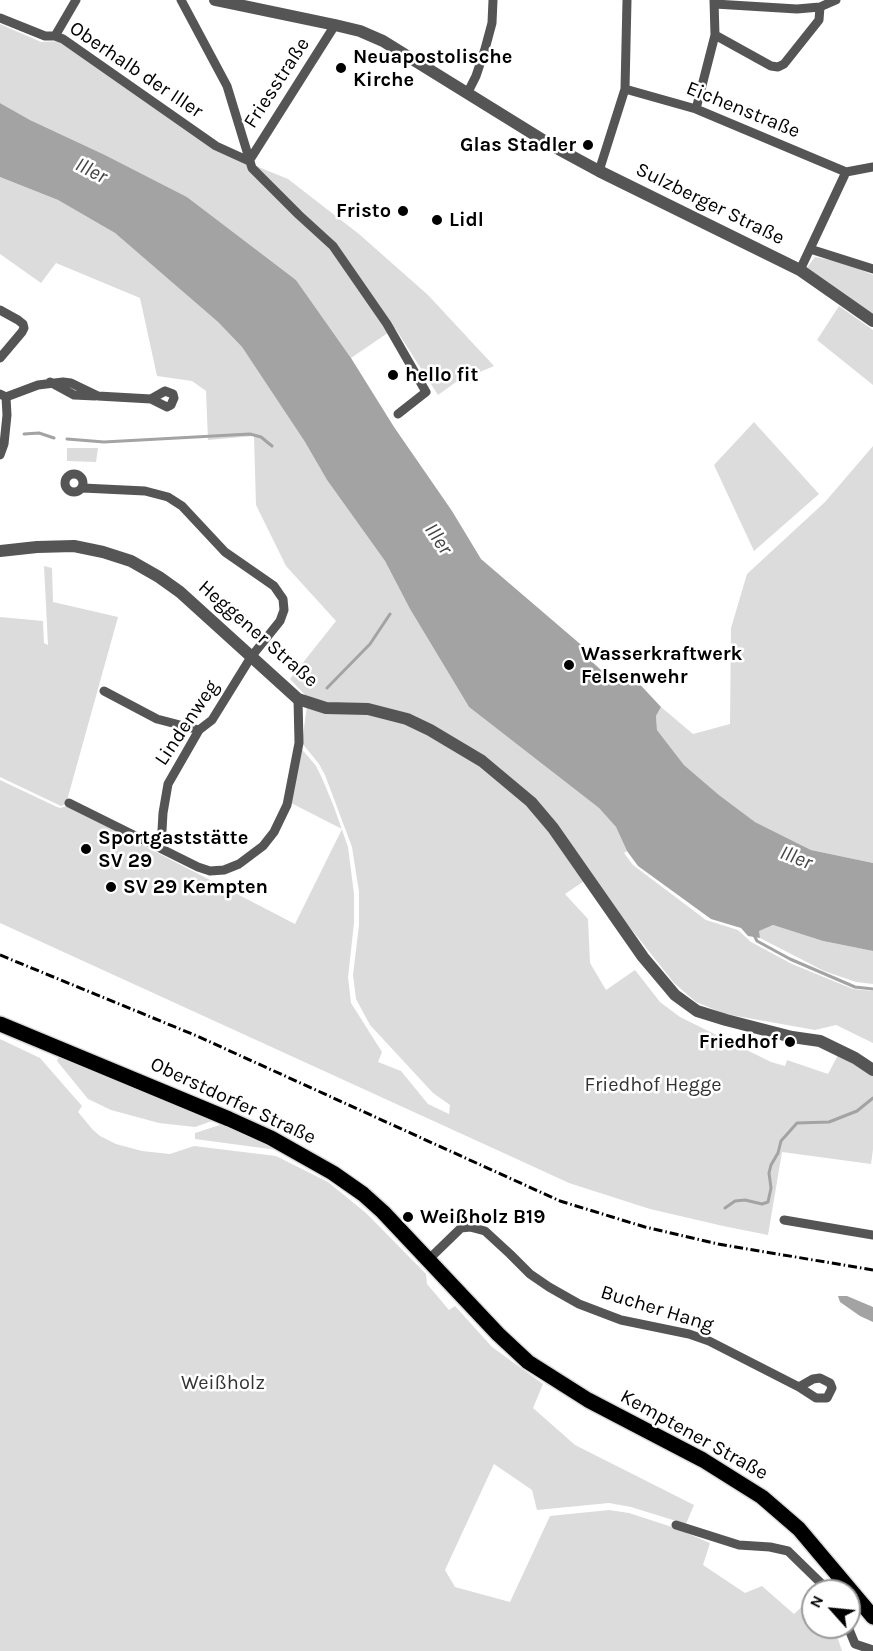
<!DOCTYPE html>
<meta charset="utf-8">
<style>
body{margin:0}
#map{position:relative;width:873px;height:1651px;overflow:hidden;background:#fff;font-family:Karla,sans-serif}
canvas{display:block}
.north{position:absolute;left:801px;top:1579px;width:60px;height:60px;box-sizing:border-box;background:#fff;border:2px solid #999;border-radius:50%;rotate:297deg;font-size:16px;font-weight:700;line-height:24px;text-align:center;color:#000}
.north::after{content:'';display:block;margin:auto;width:21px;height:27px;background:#000;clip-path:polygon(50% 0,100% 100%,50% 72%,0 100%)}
</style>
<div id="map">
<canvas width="873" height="1651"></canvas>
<div class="north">N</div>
</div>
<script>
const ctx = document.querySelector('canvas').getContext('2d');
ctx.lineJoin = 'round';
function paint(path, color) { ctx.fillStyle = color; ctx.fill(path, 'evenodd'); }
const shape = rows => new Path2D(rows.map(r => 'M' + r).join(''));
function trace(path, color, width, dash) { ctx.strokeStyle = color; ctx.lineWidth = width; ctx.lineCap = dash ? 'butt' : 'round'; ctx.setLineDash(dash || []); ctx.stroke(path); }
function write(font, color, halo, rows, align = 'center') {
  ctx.font = font + ' Karla,sans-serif'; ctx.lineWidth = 5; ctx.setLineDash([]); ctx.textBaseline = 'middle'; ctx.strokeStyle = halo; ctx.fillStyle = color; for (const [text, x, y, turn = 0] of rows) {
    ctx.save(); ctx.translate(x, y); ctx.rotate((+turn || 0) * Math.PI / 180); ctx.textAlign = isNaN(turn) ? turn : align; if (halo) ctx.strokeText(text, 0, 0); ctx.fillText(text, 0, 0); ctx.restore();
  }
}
const green = shape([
 [0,24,41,42,61,41,214,149,288,179,359,234,428,295,494,366,456,382,438,395,395,328,351,358,296,280,187,197,105,155,30,120,0,103],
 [0,177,58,200,115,233,218,322,242,347,305,442,327,480,385,561,410,609,469,707,599,808,616,827,627,851,624,853,633,865,706,920,738,930,751,942,792,964,853,989,873,991,873,1043,836,1025,815,1030,725,1014,696,1002,674,983,590,877,565,894,588,919,590,963,606,990,635,970,660,1002,680,1017,771,1062,785,1066,787,1060,828,1074,838,1055,873,1076,873,1149,871,1164,782,1152,768,1235,723,1226,650,1209,569,1183,532,1166,0,923,0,780,57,807,60,808,67,806,295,924,342,829,291,803,300,747,316,766,322,778,334,807,348,847,354,894,354,923,348,977,351,1003,382,1052,378,1062,401,1071,428,1104,449,1114,450,1105,433,1093,370,1025,356,999,353,975,359,925,359,892,352,847,325,775,319,764,302,743,308,698,290,679,336,621,286,566,256,505,254,436,208,440,206,391,192,381,157,376,140,298,56,263,41,283,0,254],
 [815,257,845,263,873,275,873,314,806,269],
 [839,306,873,330,873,385,817,340],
 [754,422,819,494,754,551,714,465],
 [873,446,873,863,811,850,755,822,719,795,684,765,657,730,656,716,661,707,693,734,730,724,731,628,747,574,825,502],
 [67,448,98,448,96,462,67,461],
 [44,566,52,568,53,602,118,617,66,804,61,806,0,777,0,617,43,621,44,643,48,645],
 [773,925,823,941,873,951,873,984,856,982,824,971,760,938,758,931],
 [0,1039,40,1058,82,1106,78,1112,93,1130,100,1136,116,1144,142,1151,170,1154,194,1146,276,1156,328,1182,366,1213,426,1274,427,1284,449,1310,455,1306,492,1347,543,1384,533,1408,575,1445,694,1505,686,1524,631,1507,609,1503,537,1510,532,1490,494,1464,445,1570,455,1587,510,1602,550,1516,609,1510,629,1513,675,1528,710,1543,703,1565,745,1593,762,1586,794,1614,813,1596,813,1627,834,1627,842,1651,0,1651],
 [60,1054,215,1120,195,1127,159,1123,111,1110,88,1099,57,1061],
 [223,1124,269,1143,302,1162,277,1150,195,1139,195,1133]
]);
const water = shape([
 [0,103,30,120,105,155,187,197,296,280,351,358,394,427,452,511,481,559,593,655,590,660,613,681,622,678,634,678,661,707,656,716,657,730,684,765,719,795,755,822,811,850,873,863,873,951,823,941,773,925,759,931,760,938,748,936,741,928,711,919,638,866,627,851,616,827,599,808,469,707,410,609,385,561,327,480,305,442,242,347,218,322,115,233,58,200,0,177],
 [838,1296,847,1296,873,1307,873,1322,860,1316,840,1302]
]);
const stream = shape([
 [24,434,39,433,54,438],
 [67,439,104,442,250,434,261,437,272,446],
 [327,688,370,644,390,614],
 [754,935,757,941,790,959,855,987,873,989],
 [725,1208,735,1201,745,1200,762,1204,768,1202,771,1188,769,1173,771,1165,778,1153,781,1141,797,1123,829,1122,857,1111,873,1098]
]);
const minor = shape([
 [181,0,227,86,252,168,299,215,333,246,387,324,426,392,398,414],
 [715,4,797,9,820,7,836,0],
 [0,18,45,36,55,36,63,39,216,146,249,161],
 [715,35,771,66,778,67,784,64,819,20,820,7],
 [55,36,76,0],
 [625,89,696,109,846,172,873,167],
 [467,94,476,76,485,49,492,23,493,0],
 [696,109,715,35,714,0],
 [249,161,335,25],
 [599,171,625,89,627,0],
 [810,249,873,269],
 [800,270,846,172],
 [0,310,18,320,23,324,24,328,22,332,0,358],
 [50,382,74,395,95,396],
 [165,391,173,394,174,398,171,405,167,407,151,399,165,391],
 [0,394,6,397,7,415,4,444,0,455],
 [6,397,38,385,63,382,71,383,98,396,151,399],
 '65 483a9 9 0 1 1 18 0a9 9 0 1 1-18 0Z',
 [83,488,145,491,168,497,182,506,225,552,274,586,283,599,284,610,280,621,251,657,212,720,199,730,168,784,163,813,161,848],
 [104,691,157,719,199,730],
 [69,803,198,867,210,871,224,870,239,864,263,846,274,832,287,805,299,743,298,699],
 [784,1220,873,1235],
 [428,1260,461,1228,470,1227,485,1231,510,1254,530,1274,549,1287,579,1304,621,1320,689,1334,709,1341,799,1387,816,1398,827,1398,832,1388,830,1383,820,1378,813,1379,799,1387],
 [676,1525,739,1545,770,1547,788,1551,829,1591],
 [848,1627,855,1644,873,1650]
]);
const tertiary = shape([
 [215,0,335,25,360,31,383,41,551,145,599,171,800,270,873,321],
 [0,551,37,547,74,546,103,552,131,561,159,577,180,592,298,699,326,708,368,709,407,719,430,730,482,761,531,802,553,828,643,957,675,995,697,1011,726,1020,792,1037,820,1041,855,1058,873,1070]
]);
const primary = shape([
 [0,1024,229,1119,271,1138,333,1173,363,1194,383,1212,498,1334,528,1362,588,1400,703,1460,762,1497,799,1529,873,1617]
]);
const rail = shape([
 [0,955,197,1036,560,1201,645,1227,718,1244,873,1270]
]);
const markers = [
 [341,68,6,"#000"],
 [588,145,6,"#000"],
 [403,211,6,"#000"],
 [437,220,6,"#000"],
 [393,375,6,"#000"],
 [569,665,6,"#000"],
 [86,849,6,"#000"],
 [111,887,6,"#000"],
 [790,1042,6,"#000"],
 [408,1217,6,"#000"]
];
const poiNames = [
 ["Neuapostolische",353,57],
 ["Kirche",353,80],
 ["Glas Stadler",576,145,"right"],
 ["Fristo",391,211,"right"],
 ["Lidl",449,220],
 ["hello fit",405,375],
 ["Wasserkraftwerk",581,654],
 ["Felsenwehr",581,677],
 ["Sportgaststätte",98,838],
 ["SV 29",98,861],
 ["SV 29 Kempten",123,887],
 ["Friedhof",778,1042,"right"],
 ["Weißholz B19",420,1217]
];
const streetNames = [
 ["Oberhalb der Iller",136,70,34],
 ["Friesstraße",277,83,-57],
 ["Eichenstraße",743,110,22],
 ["Sulzberger Straße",710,204,26],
 ["Heggener Straße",258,634,41],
 ["Lindenweg",187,723,-56],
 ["Oberstdorfer Straße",233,1101,25],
 ["Bucher Hang",657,1309,17],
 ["Kemptener Straße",694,1435,29]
];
const parkNames = [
 ["Friedhof Hegge",653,1085],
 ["Weißholz",223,1383]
];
const waterNames = [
 ["Iller",91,171,27],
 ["Iller",438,539,56],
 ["Iller",796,858,22]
];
paint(green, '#dcdcdc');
paint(water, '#a3a3a3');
trace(stream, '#a3a3a3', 3);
trace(primary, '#dbdbdb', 18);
trace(minor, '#555', 9);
trace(tertiary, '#555', 12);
trace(primary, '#000', 15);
trace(rail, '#000', 3, [9, 3, 1.5, 3]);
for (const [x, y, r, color] of markers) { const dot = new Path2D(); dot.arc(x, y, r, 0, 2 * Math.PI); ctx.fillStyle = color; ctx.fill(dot); trace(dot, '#fff', 2); }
write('bold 20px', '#000', '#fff', poiNames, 'left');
write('20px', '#000', '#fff', streetNames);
write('20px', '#333', '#fff', parkNames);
write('italic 21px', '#444', '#fff', waterNames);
</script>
